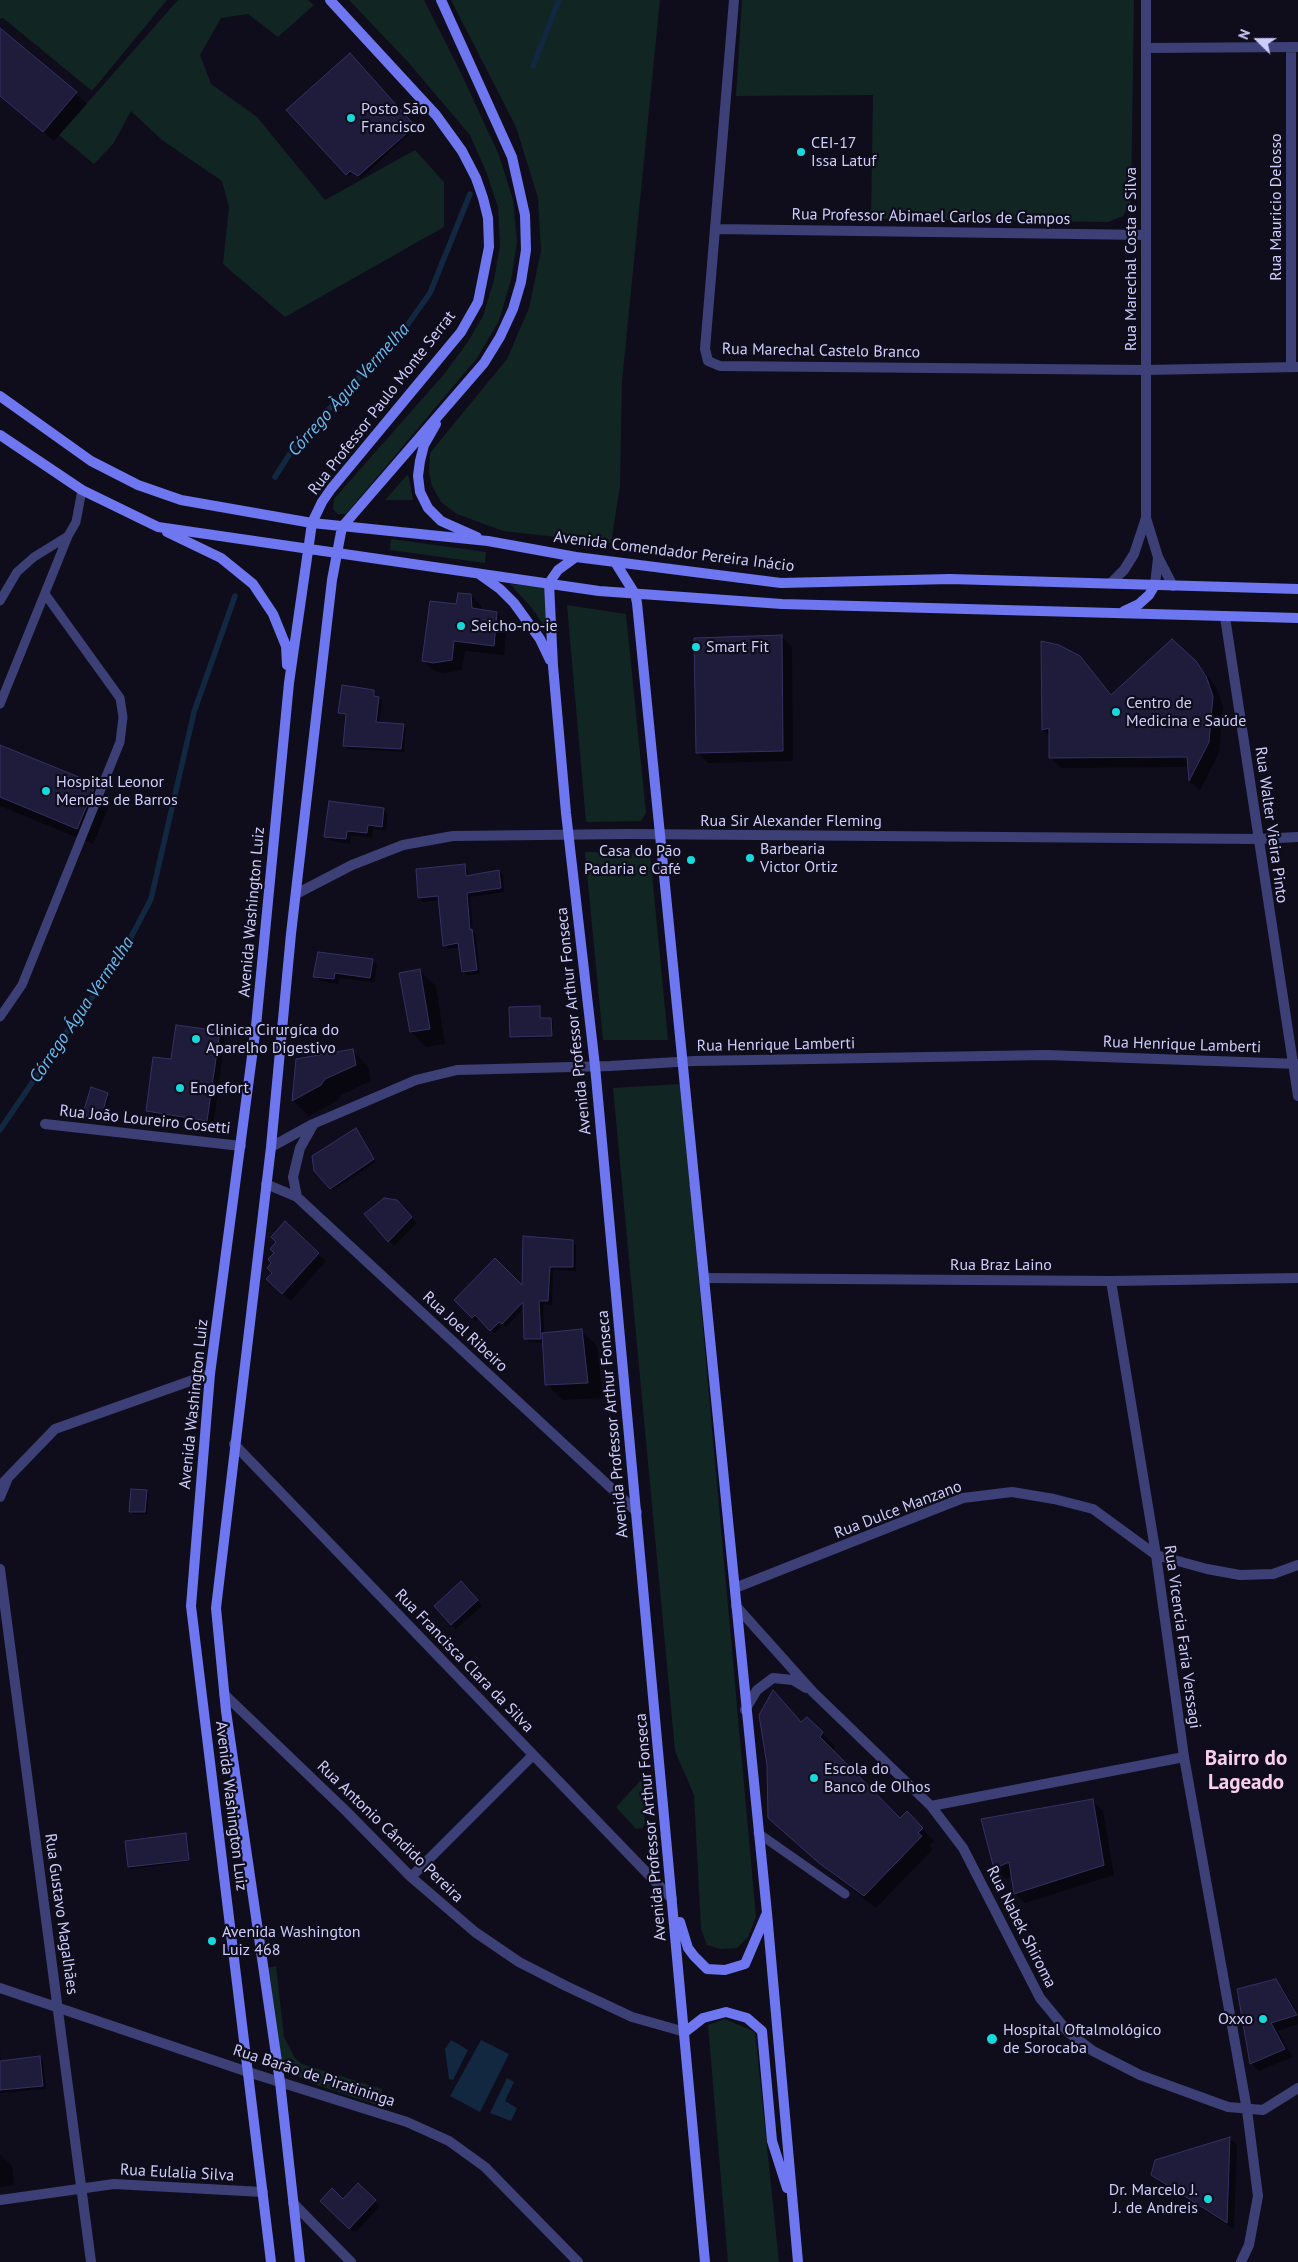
<!DOCTYPE html>
<meta charset="utf-8">
<style>
body{margin:0}
#map{position:relative;width:1298px;height:2262px;overflow:hidden;background:#0f0d1c;font-family:"PT Sans",sans-serif}
canvas{display:block}
.north{position:absolute;left:1233px;top:15px;width:50px;height:50px;-webkit-text-stroke:4px #0f0d1c;paint-order:stroke;rotate:292deg;font-size:14px;font-weight:700;line-height:20px;text-align:center;color:#cecdfa}
.north::after{content:'';display:block;margin:auto;width:18px;height:22px;background:#cecdfa;clip-path:polygon(50% 0,100% 100%,50% 72%,0 100%)}
</style>
<div id="map">
<canvas width="1298" height="2262"></canvas>
<div class="north">N</div>
</div>
<script>
const ctx = document.querySelector('canvas').getContext('2d');
ctx.lineJoin = 'round';
function paint(path, color) { ctx.fillStyle = color; ctx.fill(path, 'evenodd'); }
const shape = rows => new Path2D(rows.map(r => 'M' + r).join(''));
function trace(path, color, width, dash) { ctx.strokeStyle = color; ctx.lineWidth = width; ctx.lineCap = dash ? 'butt' : 'round'; ctx.setLineDash(dash || []); ctx.stroke(path); }
function write(font, color, halo, rows, align = 'center') {
  ctx.font = font + ' "PT Sans",sans-serif'; ctx.lineWidth = 4.5; ctx.setLineDash([]); ctx.textBaseline = 'middle'; ctx.strokeStyle = halo; ctx.fillStyle = color; for (const [text, x, y, turn = 0] of rows) {
    ctx.save(); ctx.translate(x, y); ctx.rotate((+turn || 0) * Math.PI / 180); ctx.textAlign = isNaN(turn) ? turn : align; if (halo) ctx.strokeText(text, 0, 0); ctx.fillText(text, 0, 0); ctx.restore();
  }
}
const green = shape([
 [0,0,167,0,92,91,3,18,0,19],
 [178,0,308,0,314,5,278,37,248,14,221,18,200,55,211,84,257,117,325,200,415,150,444,182,444,227,285,317,223,264,229,207,222,181,162,140,131,111,113,144,94,164,59,135],
 [349,0,424,0,461,73,499,155,513,200,517,242,511,280,499,321,477,358,346,514,338,514,333,509,334,499,445,373,469,340,483,316,494,280,500,245,498,207,487,174,470,135,408,62],
 [451,0,660,0,622,381,620,486,611,543,503,531,457,514,441,502,432,486,429,472,430,453,507,359,529,308,541,251,538,198,516,127],
 [742,0,1134,0,1131,201,1123,216,1108,222,871,219,873,95,736,96],
 [408,474,413,500,385,500],
 [391,539,486,552,485,563,390,550],
 [510,584,544,587,552,637,531,607],
 [567,605,626,614,646,813,641,821,586,822],
 [585,852,650,853,668,1040,603,1040],
 [681,1084,756,1917,748,1937,737,1948,720,1949,707,1945,701,1929,694,1795,675,1751,613,1088],
 [642,1779,645,1824,642,1828,636,1829,616,1807],
 [276,1966,284,2037,295,2058,302,2064,382,2089,380,2106,314,2084,290,2073,282,2063,267,1968],
 [725,2019,755,2032,779,2262,728,2262,708,2025]
]);
const water = shape([
 [451,2040,468,2050,453,2080,449,2079,445,2049],
 [481,2040,509,2054,480,2112,450,2096],
 [507,2078,514,2082,505,2101,517,2108,511,2121,490,2113]
]);
const shadow = shape([
 [0,29,87,104,54,141,0,96],
 [350,55,416,128,361,178,353,172,349,176,288,110],
 [471,595,481,606,482,610,497,613,507,624,504,655,465,651,462,670,444,673,434,671,424,661],
 [781,636,792,647,793,761,708,763,698,753],
 [1080,657,1113,696,1195,662,1206,673,1216,687,1223,707,1219,753,1200,791,1190,781,1189,767,1061,768,1050,757,1050,737,1043,730],
 [374,691,377,698,382,701,379,724,403,725,406,728,404,752,347,749,344,745,347,716,339,712],
 [0,746,95,785,111,801,93,844,0,806],
 [383,809,388,814,386,831,373,829,372,838,351,835,350,844,331,841,326,836],
 [464,866,468,870,469,877,499,871,503,875,504,892,470,897,473,932,476,935,480,974,467,975,463,972,459,947,448,949,445,945,440,900,423,902,419,898],
 [372,960,377,965,374,982,339,978,338,984,320,981,315,976],
 [420,971,436,986,445,1044,426,1047,411,1032],
 [540,1007,541,1019,553,1021,553,1037,513,1039,511,1037],
 [219,1032,225,1038,213,1127,154,1117,147,1111,172,1060],
 [352,1050,368,1066,371,1081,341,1095,337,1101,309,1116,293,1101,297,1060],
 [92,1089,110,1096,103,1120,83,1116],
 [358,1132,376,1162,333,1190,315,1170],
 [401,1206,417,1223,394,1246,389,1241],
 [572,1241,576,1245,576,1271,553,1270,552,1305,543,1304,544,1334,581,1331,597,1346,603,1398,562,1400,546,1384,544,1343,529,1342,526,1339,524,1308,506,1327,503,1325,494,1333,479,1318,476,1321,456,1300,524,1288],
 [318,1254,326,1261,291,1301,276,1287,273,1263],
 [147,1491,149,1493,147,1514,132,1514,130,1512],
 [466,1588,482,1606,456,1629,452,1625],
 [807,1719,835,1746,832,1750,900,1819,907,1813,934,1841,929,1846,933,1849,876,1908,833,1875,782,1830,802,1723],
 [1092,1800,1103,1811,1114,1875,1025,1903,1015,1893,1012,1876,1006,1879,996,1869,982,1820],
 [186,1835,188,1837,190,1861,131,1869,129,1867],
 [1275,1980,1283,1988,1298,2013,1298,2024,1278,2031,1292,2057,1259,2071,1251,2063],
 [0,2050,1,2062,40,2058,43,2061,46,2089,0,2093],
 [1230,2138,1237,2146,1234,2229,1160,2183,1152,2175],
 [0,2154,12,2166,14,2185,0,2187],
 [358,2185,380,2206,355,2233,321,2201,343,2201]
]);
const stream = shape([
 [533,66,559,0],
 [275,477,298,441,398,338,430,293,470,194],
 [0,1130,61,1040,118,962,151,899,194,712,235,596]
]);
const building = shape([
 [0,28,77,92,43,132,0,96,0,28],
 [350,53,415,126,358,176,350,171,346,175,286,110,350,53],
 [458,593,471,594,472,608,497,612,494,646,454,641,452,660,433,663,422,661,430,601,456,604,458,593],
 [782,635,783,751,696,753,694,638,782,635],
 [1172,639,1196,661,1206,676,1213,696,1209,742,1189,781,1187,757,1049,758,1049,728,1042,730,1041,641,1059,645,1080,656,1111,695,1172,639],
 [342,685,374,690,374,696,379,697,376,722,404,724,401,749,343,746,346,714,338,713,342,685],
 [0,745,96,784,77,829,0,797,0,745],
 [329,801,384,808,382,827,368,825,367,833,347,831,346,839,324,837,329,801],
 [465,864,466,876,499,870,501,888,467,893,470,930,472,929,477,970,462,972,458,943,443,946,438,896,418,898,416,869,465,864],
 [318,952,373,959,370,978,335,973,334,979,313,977,318,952],
 [420,969,430,1029,410,1032,399,973,420,969],
 [540,1006,540,1018,551,1018,552,1036,510,1037,509,1007,540,1006],
 [176,1025,220,1031,207,1121,146,1111,153,1057,171,1059,176,1025],
 [353,1049,356,1065,325,1079,321,1085,292,1101,296,1059,353,1049],
 [91,1087,108,1093,101,1118,82,1116,91,1087],
 [356,1128,374,1159,330,1189,314,1171,312,1156,356,1128],
 [384,1198,397,1200,412,1217,388,1242,364,1214,384,1198],
 [285,1221,319,1253,282,1294,266,1279,272,1273,267,1268,271,1263,268,1259,274,1253,270,1249,276,1242,271,1237,285,1221],
 [523,1236,573,1240,573,1267,550,1267,548,1301,539,1301,541,1339,524,1339,523,1302,502,1324,499,1322,490,1331,475,1315,472,1318,454,1300,495,1258,522,1285,523,1236],
 [582,1329,588,1383,545,1385,542,1333,582,1329],
 [131,1489,147,1490,145,1512,129,1512,131,1489],
 [461,1581,478,1600,451,1625,434,1606,461,1581],
 [773,1690,801,1722,807,1717,823,1732,820,1737,900,1818,907,1811,923,1828,918,1833,922,1836,864,1896,819,1863,768,1818,767,1765,759,1715,773,1690],
 [1093,1799,1104,1865,1014,1894,1009,1862,994,1869,981,1819,1093,1799],
 [186,1833,189,1860,128,1867,125,1841,186,1833],
 [1276,1979,1297,2015,1271,2023,1285,2049,1250,2064,1237,1989,1276,1979],
 [40,2056,43,2086,0,2090,0,2061,40,2056],
 [1230,2137,1227,2223,1151,2175,1155,2160,1230,2137],
 [358,2183,376,2200,349,2229,320,2201,332,2188,343,2199,358,2183]
]);
const lane = shape([
 [0,601,17,572,34,557,68,536,76,522,82,490],
 [0,704,68,536],
 [0,1017,22,985,120,742,123,717,120,698,45,594],
 [758,1833,845,1894]
]);
const street = shape([
 [734,0,705,349,708,361,720,366,1146,370,1298,367],
 [1146,0,1146,518],
 [1291,47,1291,367],
 [1146,48,1297,47],
 [715,229,1146,235],
 [1112,582,1124,570,1134,554,1146,518,1158,557,1173,586],
 [1155,585,1158,558],
 [1225,617,1298,1096],
 [296,894,352,865,403,845,453,836,628,834,1258,839,1298,837],
 [45,1124,241,1146],
 [271,1147,313,1124,416,1080,457,1070,610,1066,694,1061,1047,1055,1298,1064],
 [266,1184,297,1197,637,1512],
 [297,1197,293,1177,300,1148,313,1125],
 [705,1278,1111,1281,1298,1278],
 [1111,1281,1156,1555,1184,1757,1247,2110,1258,2196,1249,2245,1241,2262],
 [234,1444,672,1899],
 [0,1486,55,1429,210,1374],
 [0,1497,7,1480],
 [0,1569,91,2262],
 [735,1588,963,1498,1012,1492,1054,1499,1093,1509,1156,1555,1207,1569,1240,1575,1273,1574,1298,1565],
 [736,1606,813,1692,931,1806,963,1848,1040,1998,1068,2032,1093,2051,1140,2075,1228,2107,1263,2110,1298,2088],
 [224,1694,346,1811,411,1877,475,1932,519,1962,566,1986,632,2017,685,2032],
 [745,1710,757,1690,773,1678,793,1680,806,1688],
 [931,1806,1184,1757],
 [411,1877,533,1755],
 [0,1988,248,2072,407,2122,449,2141,485,2167,578,2262],
 [0,2200,114,2184,263,2192],
 [293,2203,351,2262]
]);
const secondary = shape([
 [0,396,91,461,138,485,181,500,312,523,488,541,576,557,781,583,950,579,1298,589],
 [436,424,424,445,420,461,418,476,420,492,428,508,441,521,477,537],
 [0,435,82,490,158,527,599,591,782,604,1298,618],
 [167,532,221,558,253,584,273,614,286,646,287,665],
 [615,562,635,594,637,603,767,1913,798,2262],
 [479,574,500,589,514,603,540,639,550,660],
 [549,583,553,666,566,813,595,1066,705,2262],
 [549,583,558,570,576,557],
 [1124,611,1139,604,1149,595,1155,585],
 [680,1922,688,1948,694,1956,707,1969,725,1970,745,1964,766,1915],
 [685,2032,703,2018,726,2012,747,2018,762,2031,772,2141,787,2188],
 [271,2262,191,1606,210,1374,256,1026,289,683,312,523,322,502,331,489,461,332,478,302,489,247,488,218,483,198,476,178,462,151,436,115,330,0],
 [300,2262,280,2082,226,1711,216,1608,271,1147,291,934,332,580,342,527,484,363,500,337,513,309,521,282,526,250,525,215,512,157,441,0]
]);
const markers = [
 [351,118,5,"#17d9dc"],
 [801,152,5,"#17d9dc"],
 [461,626,5,"#17d9dc"],
 [696,647,5,"#17d9dc"],
 [1116,712,5,"#17d9dc"],
 [46,791,5,"#17d9dc"],
 [750,858,5,"#17d9dc"],
 [691,860,5,"#17d9dc"],
 [196,1039,5,"#17d9dc"],
 [180,1088,5,"#17d9dc"],
 [814,1778,5,"#17d9dc"],
 [212,1941,5,"#17d9dc"],
 [1263,2019,5,"#17d9dc"],
 [992,2039,6,"#17d9dc"],
 [1208,2199,5,"#17d9dc"]
];
const poiNames = [
 ["Posto São",361,109],
 ["Francisco",361,127],
 ["CEI-17",811,143],
 ["Issa Latuf",811,161],
 ["Seicho-no-ie",471,626],
 ["Smart Fit",706,647],
 ["Centro de",1126,703],
 ["Medicina e Saúde",1126,721],
 ["Hospital Leonor",56,782],
 ["Mendes de Barros",56,800],
 ["Barbearia",760,849],
 ["Victor Ortiz",760,867],
 ["Casa do Pão",681,851,"right"],
 ["Padaria e Café",681,869,"right"],
 ["Clinica Cirurgíca do",206,1030],
 ["Aparelho Digestivo",206,1048],
 ["Engefort",190,1088],
 ["Escola do",824,1769],
 ["Banco de Olhos",824,1787],
 ["Avenida Washington",222,1932],
 ["Luiz 468",222,1950],
 ["Oxxo",1253,2019,"right"],
 ["Hospital Oftalmológico",1003,2030],
 ["de Sorocaba",1003,2048],
 ["Dr. Marcelo J.",1198,2190,"right"],
 ["J. de Andreis",1198,2208,"right"]
];
const streetNames = [
 ["Rua Mauricio Delosso",1276,207,-90],
 ["Rua Professor Abimael Carlos de Campos",931,217,1],
 ["Rua Marechal Costa e Silva",1131,259,-90],
 ["Rua Marechal Castelo Branco",821,351,1],
 ["Rua Professor Paulo Monte Serrat",382,403,-52],
 ["Avenida Comendador Pereira Inácio",674,552,7],
 ["Rua Sir Alexander Fleming",791,821],
 ["Rua Walter Vieira Pinto",1271,825,82],
 ["Avenida Washington Luiz",252,912,-85],
 ["Avenida Professor Arthur Fonseca",574,1021,-96],
 ["Rua Henrique Lamberti",776,1045,-1],
 ["Rua Henrique Lamberti",1182,1045,2],
 ["Rua João Loureiro Cosetti",145,1120,6],
 ["Rua Braz Laino",1001,1265],
 ["Rua Joel Ribeiro",465,1332,43],
 ["Avenida Washington Luiz",194,1404,-84],
 ["Avenida Professor Arthur Fonseca",613,1424,-95],
 ["Rua Dulce Manzano",898,1510,-21],
 ["Rua Vicencia Faria Verssagi",1182,1637,82],
 ["Rua Francisca Clara da Silva",464,1661,46],
 ["Avenida Washington Luiz",231,1806,83],
 ["Avenida Professor Arthur Fonseca",651,1827,-95],
 ["Rua Antonio Cândido Pereira",390,1832,44],
 ["Rua Gustavo Magalhães",61,1914,82],
 ["Rua Nabek Shiroma",1021,1927,63],
 ["Rua Barão de Piratininga",314,2076,18],
 ["Rua Eulalia Silva",177,2173,3]
];
const waterNames = [
 ["Córrego Àgua Vermelha",349,390,-48],
 ["Córrego Água Vermelha",82,1010,-56]
];
const districtNames = [
 ["Bairro do",1246,1759],
 ["Lageado",1246,1783]
];
paint(green, '#112523');
paint(water, '#122840');
paint(shadow, '#0007');
trace(stream, '#122840', 5.5);
paint(building, '#1f1b3b');
trace(building, '#363064', 1);
trace(lane, '#3d4076', 9);
trace(street, '#3d4076', 10);
trace(secondary, '#6e76f0', 10);
for (const [x, y, r, color] of markers) { const dot = new Path2D(); dot.arc(x, y, r, 0, 2 * Math.PI); ctx.fillStyle = color; ctx.fill(dot); trace(dot, '#0f0d1c', 2); }
write('16px', '#cecdfa', '#0f0d1c', poiNames, 'left');
write('16px', '#cecdfa', '#0f0d1c', streetNames);
write('italic 18px', '#66bbef', '#0f0d1c', waterNames);
write('bold 21px', '#facfee', '#0f0d1c', districtNames);
</script>
